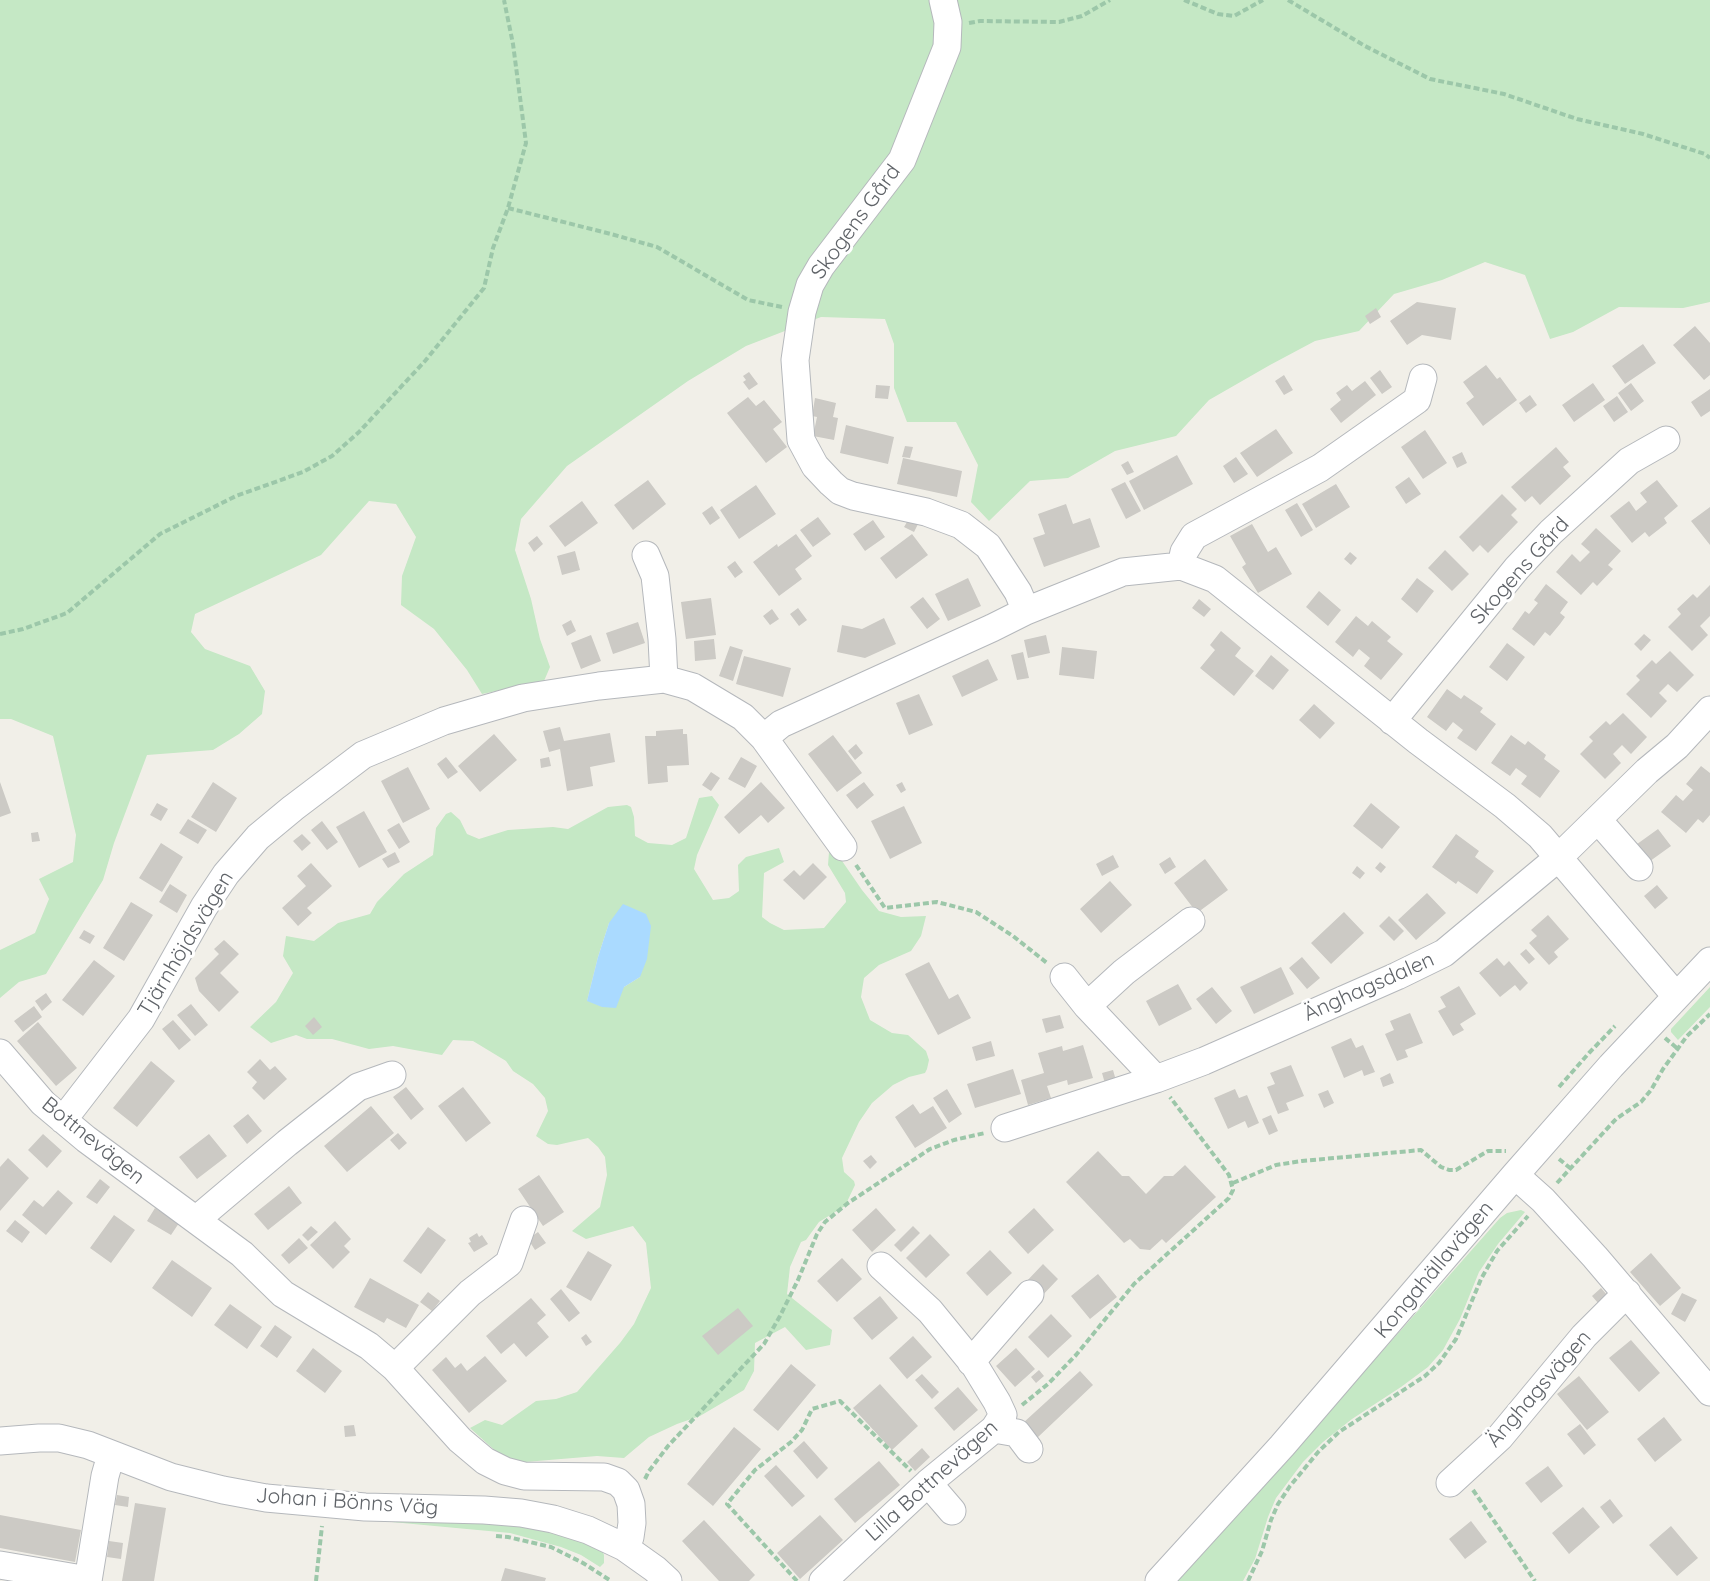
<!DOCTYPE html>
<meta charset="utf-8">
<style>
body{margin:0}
canvas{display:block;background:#f1efe8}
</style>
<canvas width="1710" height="1581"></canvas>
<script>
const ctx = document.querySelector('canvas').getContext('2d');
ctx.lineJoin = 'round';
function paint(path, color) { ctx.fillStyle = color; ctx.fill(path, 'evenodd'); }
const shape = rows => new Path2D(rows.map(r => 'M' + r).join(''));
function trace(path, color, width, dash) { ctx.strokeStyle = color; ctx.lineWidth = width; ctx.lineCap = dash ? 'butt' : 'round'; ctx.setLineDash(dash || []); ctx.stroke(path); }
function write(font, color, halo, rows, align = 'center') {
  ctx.font = font + ' Quicksand,sans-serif'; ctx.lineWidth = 6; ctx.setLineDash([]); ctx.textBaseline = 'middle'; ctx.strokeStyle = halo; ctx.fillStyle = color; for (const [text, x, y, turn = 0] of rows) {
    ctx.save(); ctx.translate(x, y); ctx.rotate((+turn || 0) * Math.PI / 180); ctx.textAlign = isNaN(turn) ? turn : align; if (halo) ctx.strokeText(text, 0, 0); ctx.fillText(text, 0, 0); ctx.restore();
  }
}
const green = shape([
 [0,0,1710,0,1710,302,1683,308,1619,307,1573,332,1550,339,1525,275,1485,262,1442,280,1394,294,1359,331,1315,341,1270,365,1209,400,1176,436,1115,451,1068,478,1030,481,989,521,971,502,978,465,956,422,907,422,894,388,894,344,885,319,821,317,746,346,688,381,567,466,521,519,515,550,531,599,540,639,550,667,544,681,482,694,467,670,434,629,401,605,402,576,416,537,396,504,369,501,321,555,195,614,191,632,205,649,250,666,265,691,262,714,239,734,213,750,147,755,114,843,103,880,46,974,19,982,0,998,0,950,35,933,49,899,39,879,73,862,76,835,53,736,11,719,0,719],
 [712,796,719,805,697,855,694,869,713,900,729,898,739,891,738,865,746,857,779,848,784,862,764,873,762,917,770,923,784,930,824,928,846,902,845,893,828,865,829,852,840,858,862,890,879,911,901,917,926,916,921,936,911,951,879,965,864,978,861,997,870,1020,892,1033,908,1035,926,1051,929,1060,927,1069,925,1073,909,1077,893,1085,872,1103,859,1122,842,1158,844,1172,854,1181,855,1185,845,1206,819,1222,806,1240,801,1242,790,1267,787,1294,832,1330,830,1345,806,1350,785,1327,755,1343,754,1371,744,1390,700,1416,677,1424,649,1437,624,1458,597,1456,525,1462,501,1456,470,1428,485,1420,502,1425,536,1401,556,1399,577,1392,620,1343,634,1324,651,1288,646,1243,633,1226,586,1239,572,1231,600,1207,607,1175,605,1157,598,1147,588,1138,557,1145,548,1144,536,1136,548,1111,545,1098,533,1084,513,1071,506,1061,473,1041,453,1040,442,1055,393,1046,369,1049,332,1039,307,1039,296,1035,271,1043,250,1027,276,1002,293,973,283,956,286,936,314,941,338,923,370,914,377,902,404,874,433,855,436,828,446,814,451,812,460,820,467,834,479,839,508,830,553,827,568,829,608,807,627,805,631,807,634,817,635,836,648,843,672,845,686,838,699,798],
 [609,923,640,977,624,987,587,1001,598,957],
 [1710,987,1710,1007,1678,1040,1671,1032,1671,1029],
 [1521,1210,1525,1212,1498,1244,1479,1272,1460,1319,1443,1350,1428,1367,1401,1387,1352,1419,1323,1442,1303,1462,1276,1498,1268,1517,1255,1559,1243,1581,1175,1581,1333,1407,1500,1218,1507,1213],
 [464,1517,550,1529,602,1550,604,1555,604,1563,600,1567,581,1555,561,1547,510,1533,370,1520]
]);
const water = shape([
 [623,904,646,914,651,926,647,959,640,977,624,987,616,1008,602,1007,587,1001,598,957,609,923]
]);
const building = shape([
 [1417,302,1456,308,1451,340,1422,335,1407,345,1390,321],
 [1376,308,1381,317,1370,324,1365,316],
 [1695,326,1710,343,1710,375,1704,380,1673,345],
 [1643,344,1656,363,1625,384,1612,366],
 [1486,365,1497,379,1500,377,1517,400,1483,426,1466,403,1474,397,1463,382],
 [1380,370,1392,387,1382,394,1370,378],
 [749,372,758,384,749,390,743,382,746,380,743,376],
 [1284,375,1293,390,1284,395,1275,381],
 [1365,381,1376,395,1341,423,1330,409,1341,400,1336,393,1347,385,1352,391],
 [1593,383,1605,400,1574,422,1562,405],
 [1631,383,1644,401,1631,411,1618,393],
 [876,385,890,386,888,399,875,398],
 [1710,389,1710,411,1701,417,1691,402],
 [1530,395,1537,405,1526,413,1519,403],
 [1617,396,1628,412,1614,422,1603,406],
 [748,397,756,406,764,400,782,422,773,429,787,447,766,463,727,413],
 [815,398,836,403,833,417,838,418,834,440,813,436,817,417,812,416],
 [846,425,894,437,888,464,840,453],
 [1276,429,1293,453,1257,477,1240,453],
 [1425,430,1447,463,1423,479,1401,447],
 [905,446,913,447,910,458,902,457],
 [1556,447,1569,462,1563,467,1571,476,1540,505,1532,496,1525,502,1511,487],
 [1462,452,1467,463,1457,468,1452,457],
 [1177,455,1193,484,1144,510,1129,481],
 [1236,457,1248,474,1234,483,1223,466],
 [903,458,962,471,957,497,897,484],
 [1128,461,1134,472,1127,475,1121,465],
 [1409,477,1421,494,1406,504,1395,487],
 [648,480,666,504,633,530,614,505],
 [1657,480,1678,506,1664,518,1667,523,1649,537,1645,532,1632,543,1610,516,1629,501,1636,511,1647,502,1640,493],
 [1125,482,1141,511,1126,519,1111,489],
 [1336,484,1350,507,1316,528,1302,504],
 [756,485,776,514,739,539,720,510],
 [1502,494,1517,509,1511,515,1518,522,1488,553,1480,545,1473,552,1459,537],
 [582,501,598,523,565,547,549,526],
 [1297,503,1313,530,1301,537,1285,510],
 [1066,504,1073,524,1090,518,1100,547,1044,567,1033,538,1045,534,1038,514],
 [712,506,720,518,710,525,702,513],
 [1710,507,1710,545,1691,521],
 [818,517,831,534,813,547,800,530],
 [910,517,919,522,914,532,904,527],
 [873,520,885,537,865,551,853,534],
 [1252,524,1268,552,1276,547,1292,574,1258,593,1242,567,1246,564,1230,536],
 [1596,528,1621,551,1608,565,1613,569,1597,586,1593,582,1581,595,1556,572,1572,554,1580,562,1590,552,1581,544],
 [796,534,812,556,795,569,802,579,779,596,753,562,777,544,778,547],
 [912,534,928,555,896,579,880,558],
 [537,536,543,544,534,552,528,543],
 [1445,550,1469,574,1452,591,1428,568],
 [575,551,580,570,562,575,557,556],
 [1350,552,1357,558,1351,565,1344,559],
 [735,561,743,572,735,578,727,567],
 [968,578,981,606,948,621,935,594],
 [1417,578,1434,591,1417,613,1401,599],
 [1546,584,1568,602,1560,613,1565,617,1560,624,1550,636,1545,632,1534,646,1512,629,1525,611,1529,614,1538,603,1534,600],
 [1710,585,1710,616,1700,626,1708,635,1692,651,1668,627,1681,614,1677,609,1693,594,1697,598],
 [1319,591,1341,610,1328,626,1306,607],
 [923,597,940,619,927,629,910,607],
 [711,598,716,635,686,639,681,602],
 [1199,599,1211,609,1204,617,1192,608],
 [798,608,807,620,799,626,790,614],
 [772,609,779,619,770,625,763,616],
 [1356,616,1368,626,1372,621,1391,637,1387,641,1403,654,1381,680,1364,666,1370,658,1359,649,1353,657,1335,642],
 [884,618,896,644,865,658,837,652,842,625,862,629],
 [571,620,576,631,567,636,562,625],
 [638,622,645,643,613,654,606,633],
 [1221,631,1241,648,1235,656,1254,671,1234,696,1200,668,1215,650,1210,645],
 [1644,634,1651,640,1641,651,1634,644],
 [591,635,601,661,581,669,571,643],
 [1046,635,1050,653,1028,658,1024,640],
 [714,639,716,659,695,661,694,641],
 [1507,643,1525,657,1507,681,1489,667],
 [730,646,743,650,733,681,719,676],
 [1062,647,1097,651,1094,679,1059,675],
 [1670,651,1694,675,1677,692,1668,684,1659,693,1667,701,1651,718,1626,694,1640,680,1636,676,1652,660,1656,664],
 [1023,652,1029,678,1017,680,1011,655],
 [1271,655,1289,670,1273,690,1255,676],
 [744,656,791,668,783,697,736,684],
 [988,659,998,680,962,697,952,676],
 [1447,689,1461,699,1464,695,1483,708,1480,712,1496,724,1476,751,1457,738,1463,730,1453,722,1446,731,1427,717],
 [919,694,933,725,909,735,896,703],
 [1314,704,1335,723,1320,739,1299,720],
 [1623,713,1647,737,1631,754,1622,745,1613,754,1621,763,1605,779,1580,754,1593,741,1589,737,1606,721,1610,725],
 [560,727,564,741,610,733,615,762,590,767,593,786,567,791,560,749,549,752,543,731],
 [683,729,683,734,687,734,689,765,667,766,668,782,648,784,645,736,656,736,656,731],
 [494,734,517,760,480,792,458,766],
 [833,735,862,773,837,792,808,754],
 [1511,735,1525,745,1528,741,1546,755,1544,759,1560,771,1540,798,1521,784,1527,776,1516,768,1510,776,1491,763],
 [856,744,863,753,855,760,848,751],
 [446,757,458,772,448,779,437,764],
 [549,757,551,766,541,768,540,759],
 [741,757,757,766,745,788,728,779],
 [1701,766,1710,773,1710,815,1703,823,1698,819,1686,833,1661,812,1676,795,1683,801,1693,790,1686,784],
 [408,767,430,809,403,823,381,781],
 [711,772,720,778,711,791,702,785],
 [0,782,11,813,0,817],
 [213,782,237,798,216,832,191,817],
 [761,782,785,808,768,823,761,815,739,834,724,817],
 [864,782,874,795,857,809,846,795],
 [902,782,906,790,901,793,896,785],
 [157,803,168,809,161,821,150,815],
 [1371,803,1400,827,1382,849,1353,826],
 [904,806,922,843,890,859,871,821],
 [364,811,387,852,359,868,336,827],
 [188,819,207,830,198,844,179,833],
 [322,821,338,842,327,850,311,830],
 [399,823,410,842,399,849,387,830],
 [1658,829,1671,846,1646,864,1633,847],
 [38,832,40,841,32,842,31,833],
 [302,834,311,843,302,851,293,841],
 [1456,834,1479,851,1475,857,1494,871,1477,894,1458,881,1456,884,1432,867],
 [161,843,183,857,162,892,139,878],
 [395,852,400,862,388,868,382,859],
 [1113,855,1119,867,1102,876,1096,864],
 [1170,857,1176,867,1165,874,1159,864],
 [1205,859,1228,890,1197,913,1174,883],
 [1380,862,1386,867,1381,873,1375,868],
 [311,863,332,886,307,908,312,913,298,926,282,908,306,886,297,876],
 [813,863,827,877,804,900,783,880,794,870,800,876],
 [1357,866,1365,873,1360,879,1352,873],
 [1110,881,1132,905,1101,933,1080,909],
 [170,884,187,895,177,913,159,902],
 [1657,885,1668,898,1655,909,1644,896],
 [1427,893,1446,913,1416,940,1398,920],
 [131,902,153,915,124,961,103,948],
 [1344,912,1364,933,1331,964,1311,943],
 [1548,915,1569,939,1554,952,1558,957,1549,965,1529,943,1537,936,1531,930],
 [1389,916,1404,931,1394,941,1379,926],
 [84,930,95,936,90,944,79,938],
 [224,940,239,954,220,973,239,992,219,1012,199,991,195,978,219,954,214,949],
 [1526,949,1535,959,1529,964,1520,954],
 [1302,957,1320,978,1307,989,1289,968],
 [1497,958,1504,966,1509,961,1528,983,1520,991,1515,985,1500,997,1479,973],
 [94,960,115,976,83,1016,62,1000],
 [929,962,949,999,958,994,971,1018,938,1035,905,974],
 [1281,967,1294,994,1254,1014,1240,987],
 [1178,984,1192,1009,1159,1026,1146,1001],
 [1459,986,1476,1014,1460,1024,1464,1030,1453,1036,1438,1011,1446,1007,1440,997],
 [1212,987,1232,1011,1216,1024,1196,999],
 [46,993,52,1002,42,1011,35,1001],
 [191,1004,208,1025,195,1036,177,1015],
 [34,1006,42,1017,23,1032,14,1021],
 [1410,1013,1423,1043,1405,1050,1408,1057,1397,1061,1385,1034,1394,1030,1390,1021],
 [1060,1015,1064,1028,1046,1033,1042,1019],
 [314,1017,322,1027,313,1035,305,1026],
 [173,1020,191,1040,179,1050,162,1029],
 [38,1022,77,1068,56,1086,17,1041],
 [1351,1038,1356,1048,1363,1045,1375,1072,1364,1076,1362,1070,1344,1078,1331,1047],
 [991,1041,995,1056,976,1061,972,1047],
 [1083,1045,1093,1078,1068,1085,1067,1080,1047,1086,1051,1098,1028,1105,1021,1080,1044,1073,1038,1053,1062,1046,1063,1051],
 [260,1059,270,1070,275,1066,287,1079,264,1100,252,1088,257,1082,247,1072],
 [151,1061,175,1081,137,1127,113,1108],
 [1291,1065,1304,1096,1286,1103,1289,1110,1278,1114,1267,1087,1275,1084,1270,1073],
 [1013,1069,1021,1094,975,1108,967,1084],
 [1113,1070,1117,1084,1106,1087,1102,1073],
 [1390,1073,1394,1083,1383,1087,1380,1078],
 [406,1087,424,1109,411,1120,393,1097],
 [463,1087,491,1123,466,1142,438,1106],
 [947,1089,962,1114,949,1123,933,1098],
 [1235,1089,1239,1098,1247,1095,1259,1123,1248,1128,1245,1121,1228,1129,1214,1098],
 [1328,1090,1334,1103,1324,1108,1318,1094],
 [913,1104,920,1114,933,1106,947,1128,915,1148,895,1117],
 [371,1106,394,1133,347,1172,324,1146],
 [248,1114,262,1131,247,1144,233,1126],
 [1271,1115,1278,1131,1269,1135,1262,1119],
 [398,1133,407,1143,399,1150,390,1140],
 [43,1134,62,1151,47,1168,28,1150],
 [209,1134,227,1156,197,1179,179,1157],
 [1098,1151,1122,1176,1129,1176,1146,1194,1164,1176,1173,1176,1185,1165,1216,1197,1166,1243,1162,1239,1150,1250,1140,1249,1130,1239,1124,1243,1066,1182],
 [871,1155,877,1162,870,1169,863,1161],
 [8,1158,29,1178,0,1211,0,1167],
 [539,1175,564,1212,543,1226,518,1189],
 [100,1179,110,1187,97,1204,86,1197],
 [289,1186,302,1203,268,1230,254,1214],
 [58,1190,73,1203,46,1235,22,1215,34,1200,43,1207],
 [155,1208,179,1223,171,1235,147,1221],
 [876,1208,896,1230,872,1252,852,1230],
 [1034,1208,1054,1230,1028,1254,1008,1232],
 [114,1215,135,1230,111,1263,90,1248],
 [15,1220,30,1232,22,1243,6,1231],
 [335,1221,351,1239,344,1246,350,1252,333,1269,310,1245],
 [311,1226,318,1232,308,1241,302,1235],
 [913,1226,920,1233,901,1252,894,1245],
 [428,1227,446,1240,421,1274,403,1261],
 [538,1232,546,1243,535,1250,528,1239],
 [477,1233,479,1237,482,1235,488,1244,474,1252,468,1243,471,1242,469,1238],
 [930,1234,950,1255,926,1278,906,1258],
 [299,1238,308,1248,289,1264,281,1255],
 [990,1250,1012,1273,987,1296,966,1273],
 [588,1251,612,1265,591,1301,566,1287],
 [1651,1253,1681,1288,1660,1306,1630,1272],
 [842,1258,862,1279,837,1302,817,1281],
 [172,1260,212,1288,192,1317,152,1288],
 [1043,1264,1058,1279,1040,1298,1025,1283],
 [1098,1274,1117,1297,1090,1319,1071,1296],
 [370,1278,419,1305,406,1328,387,1318,384,1323,354,1307],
 [1601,1288,1607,1295,1598,1303,1592,1296],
 [561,1289,580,1313,569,1322,550,1299],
 [428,1292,440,1301,432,1311,420,1302],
 [1682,1293,1697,1300,1685,1322,1671,1314],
 [880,1296,898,1318,872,1340,853,1318],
 [531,1298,546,1315,537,1323,549,1337,526,1357,514,1343,501,1354,486,1336],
 [230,1304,262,1327,247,1349,214,1325],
 [738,1308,753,1326,718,1355,702,1336],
 [1051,1314,1072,1336,1048,1358,1028,1337],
 [275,1325,292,1337,277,1358,260,1346],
 [586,1334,592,1342,586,1346,581,1338],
 [913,1336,932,1357,907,1379,889,1358],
 [1631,1340,1660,1373,1639,1392,1609,1358],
 [313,1348,342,1371,325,1393,296,1371],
 [1016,1348,1035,1369,1015,1387,996,1366],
 [485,1356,507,1381,469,1413,432,1370,446,1357,455,1368,461,1363,467,1371],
 [791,1364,816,1385,778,1431,753,1410],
 [1039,1370,1044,1376,1036,1383,1031,1377],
 [1080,1371,1093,1385,1037,1438,1023,1423],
 [922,1374,939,1392,932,1399,915,1380],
 [1579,1376,1609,1412,1587,1430,1557,1394],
 [880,1384,918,1426,892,1450,853,1408],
 [958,1387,978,1410,954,1431,934,1408],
 [1664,1417,1682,1440,1655,1462,1637,1439],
 [1580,1424,1596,1445,1584,1455,1567,1434],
 [354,1425,356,1436,345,1437,344,1426],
 [734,1427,761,1449,713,1506,687,1484],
 [804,1441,828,1468,817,1479,793,1451],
 [922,1448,930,1457,915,1471,907,1462],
 [879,1461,900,1485,855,1523,834,1499],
 [776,1465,805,1496,792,1507,764,1476],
 [1548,1466,1563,1486,1541,1503,1525,1483],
 [117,1495,129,1497,128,1507,115,1505],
 [1610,1499,1623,1516,1613,1524,1600,1507],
 [135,1503,166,1508,154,1581,122,1581],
 [1583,1507,1600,1527,1569,1554,1552,1533],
 [0,1515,81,1530,75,1562,0,1548],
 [820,1515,843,1540,800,1579,777,1553],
 [704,1520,755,1575,749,1581,719,1581,682,1541],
 [1471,1521,1487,1542,1465,1559,1449,1539],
 [1671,1526,1698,1558,1677,1576,1649,1545],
 [109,1541,123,1543,121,1559,107,1557],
 [505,1568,546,1578,545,1581,501,1581]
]);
const path = shape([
 [1184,0,1218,14,1234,16,1263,0],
 [1288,0,1365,46,1430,79,1504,94,1577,119,1643,134,1705,154,1710,158],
 [969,23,980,21,1059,22,1082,16,1110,0],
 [508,208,611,234,657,247,748,300,782,307],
 [0,634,23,629,67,613,160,534,236,496,303,472,332,456,359,432,425,361,484,288,493,248,508,208,526,143,513,44,504,0],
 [856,865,885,908,937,902,976,912,1013,936,1047,963],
 [1665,1038,1678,1049],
 [1559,1087,1589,1053,1615,1026],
 [1559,1159,1570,1168],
 [1233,1183,1276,1165,1302,1161,1421,1150,1441,1167,1449,1170,1456,1170,1488,1151,1506,1151],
 [1557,1183,1616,1119,1641,1102,1651,1090,1663,1069,1687,1036,1710,1014],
 [1022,1405,1048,1384,1076,1355,1134,1284,1229,1198,1233,1190,1229,1175,1170,1097],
 [645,1479,649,1471,668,1446,764,1344,780,1316,798,1280,817,1234,825,1222,848,1203,930,1149,954,1140,985,1133],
 [1473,1490,1535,1581],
 [496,1536,508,1537,551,1547,583,1563,611,1581],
 [316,1581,322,1526],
 [797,1581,727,1504,755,1470,791,1442,802,1430,812,1409,840,1401,911,1471],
 [1248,1581,1262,1551,1271,1520,1278,1504,1290,1486,1319,1451,1339,1432,1425,1376,1439,1363,1456,1339,1481,1279,1497,1251,1528,1216]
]);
const minor = shape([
 [943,0,948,22,947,47,902,160,821,266,810,285,802,312,795,360,801,440,815,466,831,483,840,491,853,496,926,512,961,525,988,546,1018,592,1026,611],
 [1423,378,1417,400,1320,468,1194,536,1184,552,1181,566,1215,579,1418,741,1505,806,1540,836,1676,996],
 [646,555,655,576,662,639,664,679],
 [1392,721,1517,568,1551,532,1629,461,1666,440],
 [764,738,781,724,992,628,1026,611,1123,572,1181,566],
 [1598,820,1639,867],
 [1064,977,1087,1006,1156,1079],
 [1087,1006,1124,972,1191,921],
 [0,1053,43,1103,86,1139,242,1254,283,1294,369,1346,395,1368,460,1440,485,1461,505,1471,524,1476,604,1477,618,1482,626,1490,631,1504,632,1523,630,1537,624,1547,655,1569,668,1581],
 [63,1120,141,1019,204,907,226,874,258,837,293,808,363,755,444,721,523,698,599,686,664,679,693,687,743,717,764,738,843,847],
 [1005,1128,1156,1079,1204,1061,1397,976,1444,953,1558,858,1647,771,1677,746,1710,710],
 [1515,1175,1543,1200,1595,1257,1710,1392],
 [197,1219,287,1143,358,1087,392,1075],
 [971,1362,1030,1294],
 [395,1368,470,1293,509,1263,524,1220],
 [994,1429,1017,1433,1029,1449],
 [0,1441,39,1438,59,1438,88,1445,171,1477,223,1490,266,1498,365,1507,484,1510,521,1513,553,1519,588,1530,624,1547],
 [928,1483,952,1511],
 [1450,1483,1500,1437,1584,1336,1627,1293],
 [0,1565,88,1580],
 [88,1581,105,1476,111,1455],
 [823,1581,928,1483,994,1429,1003,1415,997,1402,975,1366,930,1311,881,1266],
 [1159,1581,1282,1446,1515,1175,1611,1066,1710,961]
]);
const streetNames = [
 ["Skogens Gård",856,222,-54],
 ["Skogens Gård",1520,571,-48],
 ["Tjärnhöjdsvägen",186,944,-59],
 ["Änghagsdalen",1369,987,-24],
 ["Bottnevägen",93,1141,39],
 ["Kongahällavägen",1434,1270,-50],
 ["Änghagsvägen",1539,1389,-49],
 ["Lilla Bottnevägen",932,1481,-42],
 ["Johan i Bönns Väg",347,1502,4]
];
paint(green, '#c5e8c5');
paint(water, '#aadaff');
paint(building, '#cccac5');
trace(minor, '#b5b8bc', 29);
trace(path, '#9cc7a9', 4, [6, 3]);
trace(minor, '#fff', 27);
write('21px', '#5f6368', '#fff', streetNames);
</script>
